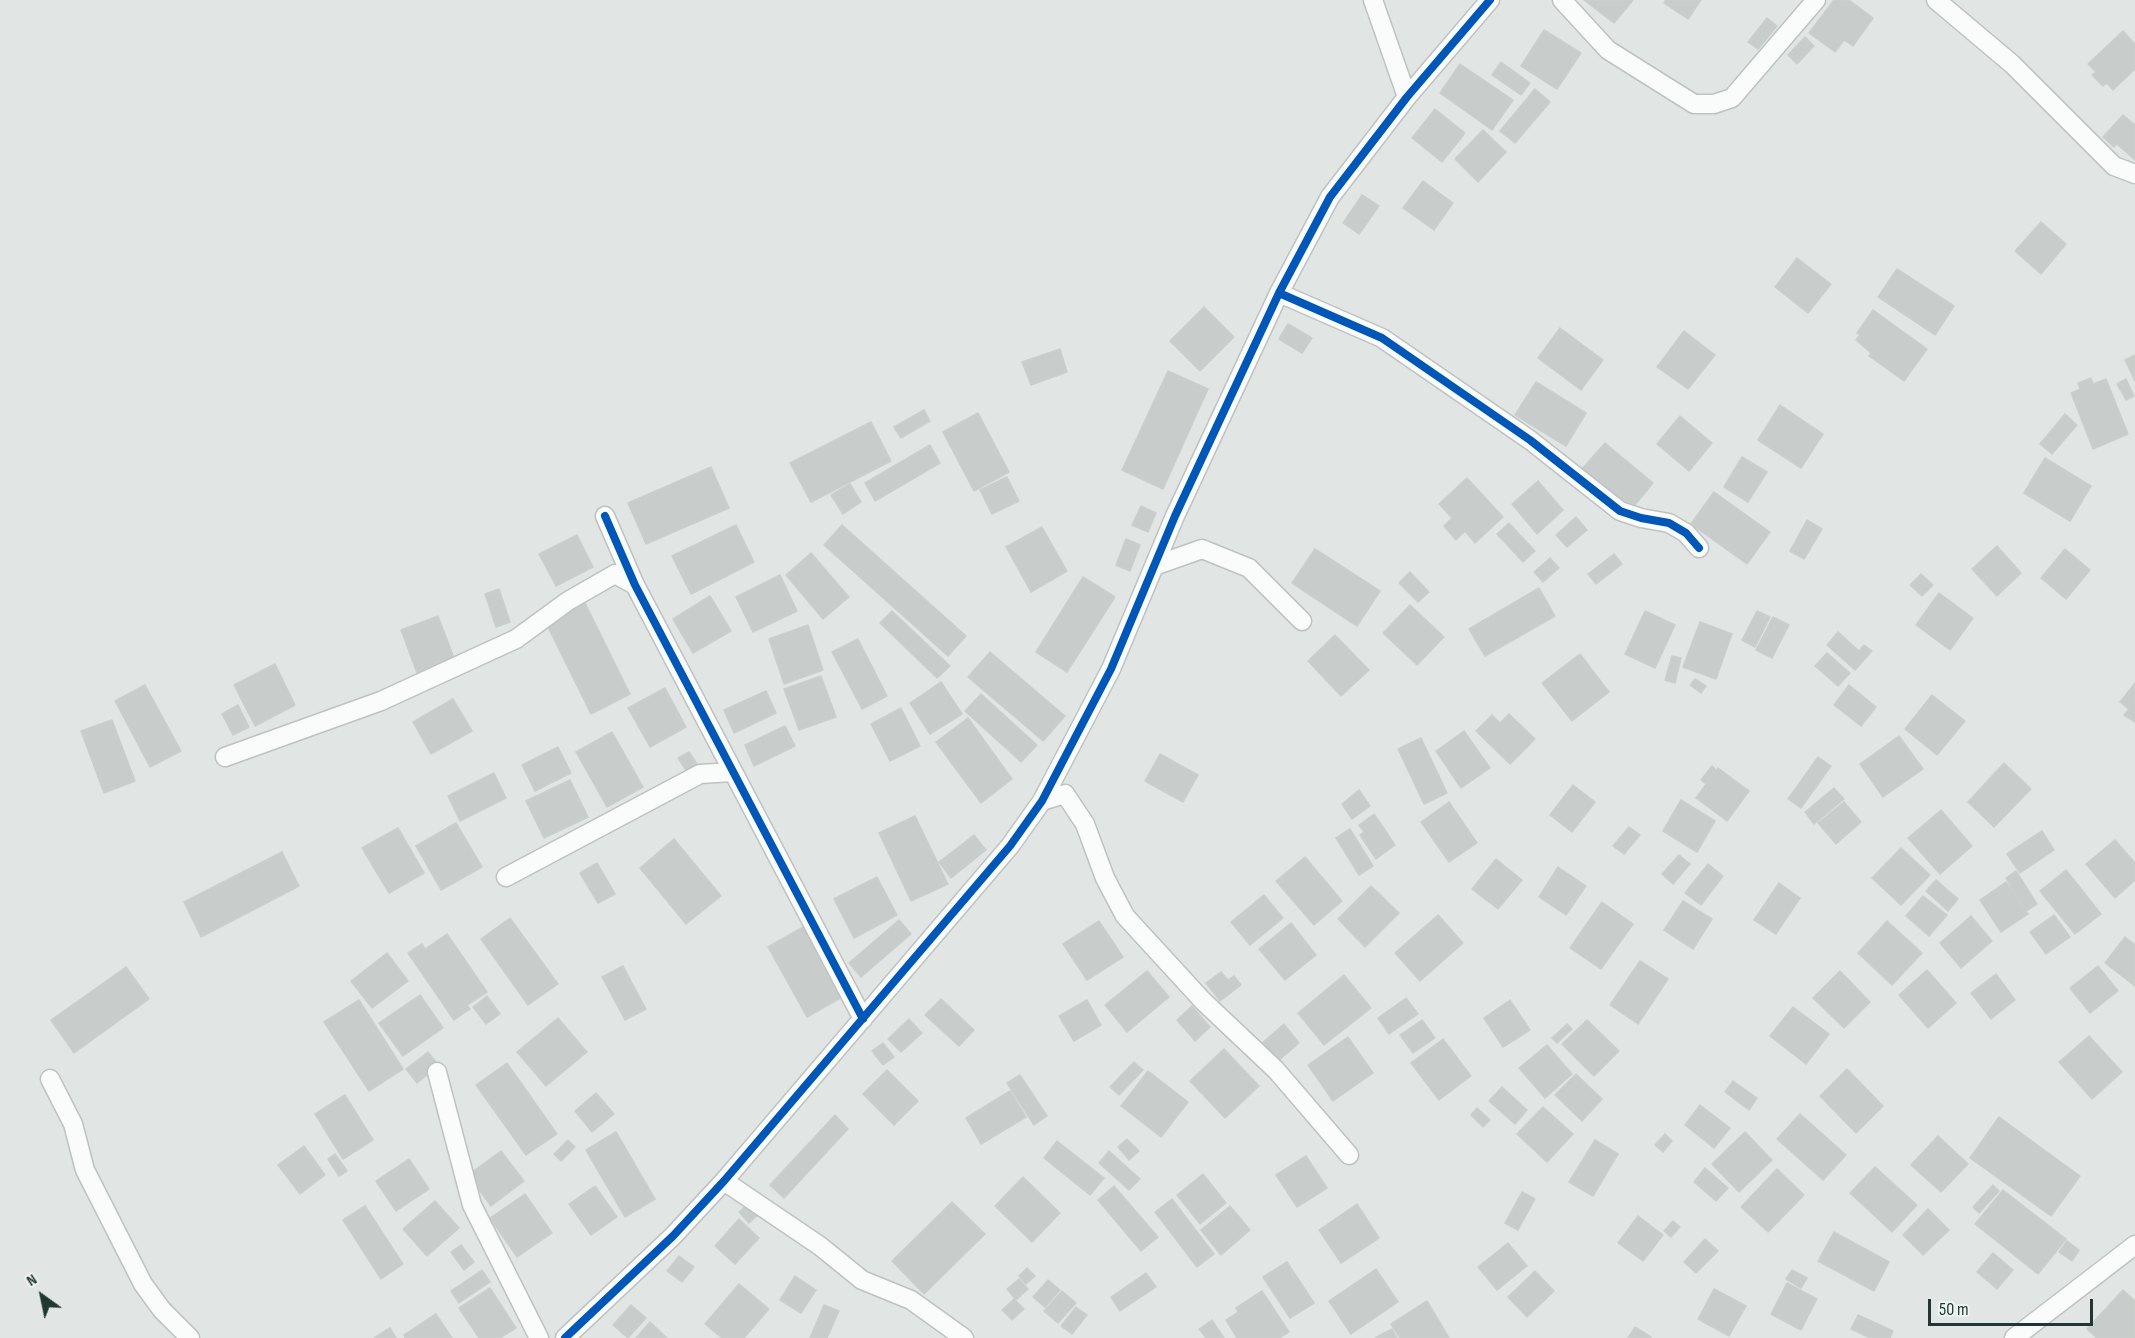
<!DOCTYPE html>
<style>
body{margin:0}
#map{position:relative;width:2135px;height:1338px;overflow:hidden;background:#e1e6e4;font-family:"Sofia Sans Condensed",sans-serif}
canvas{display:block}
.north{position:absolute;left:12px;top:1266px;width:60px;height:60px;-webkit-text-stroke:4px #eef6f2;paint-order:stroke;rotate:327deg;font-size:16px;font-weight:700;line-height:24px;text-align:center;color:#213733}
.north::after{content:'';display:block;margin:auto;width:21px;height:27px;background:#213733;clip-path:polygon(50% 0,100% 100%,50% 72%,0 100%)}
.scale{position:absolute;left:1928px;top:1299px;width:165px;height:27px;box-sizing:border-box;border:3px solid #213733;border-top:0;padding-left:8px;font-size:18px;line-height:21px;white-space:nowrap;color:#213733;-webkit-text-stroke:4px #eef6f2;paint-order:stroke}
</style>
<div id="map">
<canvas width="2135" height="1338"></canvas>
<div class="north">N</div>
<div class="scale">50 m</div>
</div>
<script>
const ctx = document.querySelector('canvas').getContext('2d');
ctx.lineJoin = 'round';
function paint(path, color) { ctx.fillStyle = color; ctx.fill(path, 'evenodd'); }
const shape = rows => new Path2D(rows.map(r => 'M' + r).join(''));
function trace(path, color, width, dash) { ctx.strokeStyle = color; ctx.lineWidth = width; ctx.lineCap = dash ? 'butt' : 'round'; ctx.setLineDash(dash || []); ctx.stroke(path); }
const building = shape([
 [1584,0,1633,0,1614,23,1584,0],
 [1666,0,1701,0,1688,19,1664,3,1666,0],
 [1834,0,1849,0,1873,18,1853,46,1844,40,1835,52,1809,33,1834,0],
 [1767,18,1777,26,1758,49,1748,42,1767,18],
 [1544,30,1581,53,1557,89,1521,66,1544,30],
 [2123,31,2135,44,2135,69,2113,90,2107,83,2103,86,2092,75,2096,72,2088,64,2123,31],
 [1805,37,1814,46,1797,64,1788,55,1805,37],
 [1501,62,1530,83,1521,95,1492,75,1501,62],
 [1460,64,1513,100,1492,130,1440,93,1460,64],
 [1535,89,1550,102,1515,143,1500,131,1535,89],
 [1435,109,1465,133,1442,162,1412,138,1435,109],
 [2123,115,2135,125,2135,160,2117,144,2114,147,2103,137,2123,115],
 [1483,130,1506,152,1478,182,1455,159,1483,130],
 [1423,181,1453,203,1434,230,1403,208,1423,181],
 [1362,195,1379,206,1359,234,1343,223,1362,195],
 [2041,222,2066,244,2041,274,2015,251,2041,222],
 [1797,258,1831,284,1808,313,1775,287,1797,258],
 [1897,269,1954,306,1935,335,1878,297,1897,269],
 [1204,307,1234,337,1200,371,1170,341,1204,307],
 [1873,310,1927,349,1904,381,1869,356,1871,353,1856,340,1860,335,1857,333,1873,310],
 [1288,324,1312,338,1302,353,1279,339,1288,324],
 [1560,328,1603,360,1581,390,1538,358,1560,328],
 [1684,331,1715,355,1688,389,1657,367,1684,331],
 [1060,349,1067,372,1031,385,1022,362,1060,349],
 [2135,355,2135,381,2125,360,2135,355],
 [1168,371,1208,389,1163,489,1122,470,1168,371],
 [2091,378,2093,384,2106,379,2128,434,2093,449,2071,393,2080,389,2078,383,2091,378],
 [2126,379,2134,396,2126,400,2117,384,2126,379],
 [1536,382,1586,413,1566,446,1515,415,1536,382],
 [1780,405,1823,434,1801,468,1758,440,1780,405],
 [924,410,930,421,901,438,894,427,924,410],
 [978,413,1009,472,974,491,943,432,978,413],
 [2065,414,2077,425,2052,454,2040,444,2065,414],
 [1680,416,1712,443,1689,471,1657,444,1680,416],
 [871,422,891,461,811,502,790,463,871,422],
 [1605,443,1653,483,1630,511,1581,470,1605,443],
 [930,445,940,463,875,501,865,483,930,445],
 [1742,457,1767,472,1748,502,1724,487,1742,457],
 [2045,458,2091,486,2070,521,2024,493,2045,458],
 [711,467,729,508,646,544,628,503,711,467],
 [1007,477,1019,501,992,514,980,490,1007,477],
 [1467,478,1503,517,1475,543,1465,531,1456,540,1444,526,1452,518,1439,504,1467,478],
 [1538,481,1563,510,1537,534,1512,504,1538,481],
 [850,484,861,502,843,514,831,495,850,484],
 [1714,492,1770,532,1747,564,1691,524,1714,492],
 [1141,506,1156,513,1148,532,1132,525,1141,506],
 [1576,517,1587,530,1567,547,1556,535,1576,517],
 [1807,520,1822,529,1804,559,1790,551,1807,520],
 [1509,523,1535,551,1523,562,1497,534,1509,523],
 [736,525,754,562,691,594,672,556,736,525],
 [842,525,966,636,948,656,824,545,842,525],
 [1042,527,1067,571,1031,592,1006,547,1042,527],
 [577,535,593,567,556,586,539,554,577,535],
 [1126,539,1140,545,1130,571,1116,565,1126,539],
 [1997,546,2021,573,1997,596,1972,569,1997,546],
 [1315,549,1380,591,1357,626,1292,583,1315,549],
 [2065,549,2090,570,2066,599,2041,578,2065,549],
 [811,553,849,597,823,619,786,575,811,553],
 [1614,554,1622,564,1596,584,1588,574,1614,554],
 [1550,558,1559,568,1543,582,1534,572,1550,558],
 [1410,572,1429,592,1418,602,1399,583,1410,572],
 [1921,574,1933,585,1922,596,1910,585,1921,574],
 [780,575,797,611,753,632,736,597,780,575],
 [1083,577,1115,597,1067,672,1036,652,1083,577],
 [1539,588,1555,616,1485,656,1469,629,1539,588],
 [499,589,510,622,496,627,485,594,499,589],
 [1939,593,1973,618,1950,650,1916,625,1939,593],
 [710,596,731,631,693,653,673,619,710,596],
 [585,603,630,694,591,714,546,623,585,603],
 [1410,605,1444,637,1417,665,1383,633,1410,605],
 [892,611,950,666,937,678,880,623,892,611],
 [1645,611,1675,625,1655,668,1625,654,1645,611],
 [1757,611,1770,617,1755,647,1742,640,1757,611],
 [438,616,454,658,417,673,401,630,438,616],
 [1773,617,1789,625,1772,658,1756,650,1773,617],
 [1700,622,1732,634,1716,679,1683,667,1700,622],
 [808,625,823,670,784,684,769,639,808,625],
 [1838,632,1859,651,1864,645,1872,651,1855,670,1827,645,1838,632],
 [1335,635,1369,670,1341,696,1308,661,1335,635],
 [858,639,887,696,862,709,832,652,858,639],
 [990,652,1065,716,1043,741,968,677,990,652],
 [1827,653,1850,673,1838,686,1815,666,1827,653],
 [1580,654,1609,692,1572,721,1542,683,1580,654],
 [1672,656,1681,658,1675,683,1665,680,1672,656],
 [275,664,295,705,255,726,234,685,275,664],
 [821,676,836,717,799,730,784,689,821,676],
 [1695,679,1706,686,1701,693,1690,685,1695,679],
 [941,682,962,714,930,734,910,703,941,682],
 [2135,683,2135,722,2124,715,2129,709,2120,702,2135,683],
 [145,685,181,751,150,767,115,701,145,685],
 [1849,685,1876,707,1861,726,1834,705,1849,685],
 [665,688,686,727,650,747,628,708,665,688],
 [766,691,776,713,734,733,724,710,766,691],
 [981,694,1037,745,1021,762,965,711,981,694],
 [1932,695,1965,721,1937,755,1905,729,1932,695],
 [453,699,472,731,431,754,413,722,453,699],
 [238,705,249,727,233,735,222,714,238,705],
 [901,708,920,746,890,761,871,724,901,708],
 [1509,714,1535,739,1510,764,1476,731,1492,715,1500,723,1509,714],
 [968,718,1012,779,981,803,936,742,968,718],
 [112,720,135,781,104,793,81,731,112,720],
 [785,726,795,746,754,766,745,745,785,726],
 [1464,731,1490,768,1461,788,1436,751,1464,731],
 [612,732,643,787,607,807,576,752,612,732],
 [1899,736,1923,769,1883,797,1860,764,1899,736],
 [1421,738,1447,793,1424,804,1398,749,1421,738],
 [558,747,571,773,535,791,522,765,558,747],
 [689,752,699,767,688,773,678,758,689,752],
 [1160,754,1198,775,1183,802,1145,781,1160,754],
 [1818,757,1831,766,1801,808,1788,799,1818,757],
 [2004,763,2031,789,1994,827,1968,802,2004,763],
 [1712,766,1716,770,1705,783,1701,780,1712,766],
 [1718,768,1749,791,1727,821,1696,798,1718,768],
 [494,773,506,798,460,821,448,796,494,773],
 [570,780,588,817,544,838,526,801,570,780],
 [1573,785,1595,802,1572,832,1550,815,1573,785],
 [1834,788,1844,799,1814,824,1805,812,1834,788],
 [1359,790,1370,806,1352,819,1342,804,1359,790],
 [1681,800,1715,821,1697,852,1663,831,1681,800],
 [1449,802,1477,843,1449,862,1421,822,1449,802],
 [1844,802,1861,822,1836,844,1818,823,1844,802],
 [1941,810,1972,846,1940,874,1908,838,1941,810],
 [1374,814,1395,845,1376,859,1360,835,1364,832,1359,825,1374,814],
 [915,816,948,884,911,901,879,833,915,816],
 [456,823,482,867,441,890,416,846,456,823],
 [1629,827,1640,835,1624,854,1613,846,1629,827],
 [398,828,424,873,389,893,362,848,398,828],
 [1350,829,1373,866,1359,875,1336,838,1350,829],
 [2042,831,2054,850,2020,873,2007,854,2042,831],
 [974,835,986,850,951,878,939,862,974,835],
 [674,839,721,896,686,924,640,868,674,839],
 [2115,840,2135,863,2135,880,2115,898,2086,864,2115,840],
 [1901,848,1930,875,1901,905,1872,878,1901,848],
 [282,852,299,886,201,937,184,902,282,852],
 [1679,855,1690,864,1673,884,1662,874,1679,855],
 [1305,857,1342,901,1314,925,1276,881,1305,857],
 [1496,859,1522,880,1498,909,1472,889,1496,859],
 [597,863,615,894,598,903,580,873,597,863],
 [1708,864,1723,876,1701,905,1685,893,1708,864],
 [1558,867,1586,886,1566,915,1539,897,1558,867],
 [2066,870,2101,914,2075,934,2040,891,2066,870],
 [2016,871,2037,904,2026,911,2006,878,2016,871],
 [877,877,897,915,854,938,834,899,877,877],
 [1936,880,1958,899,1948,911,1926,891,1936,880],
 [2006,882,2028,914,2001,932,1980,900,2006,882],
 [1779,883,1800,898,1776,934,1754,920,1779,883],
 [1371,886,1399,913,1365,947,1338,919,1371,886],
 [1264,895,1283,918,1250,945,1231,922,1264,895],
 [1923,896,1947,915,1929,936,1906,916,1923,896],
 [1683,901,1712,919,1693,949,1664,930,1683,901],
 [1602,902,1633,924,1601,969,1570,948,1602,902],
 [1438,915,1463,943,1420,981,1395,953,1438,915],
 [2054,915,2070,937,2046,954,2030,932,2054,915],
 [1971,916,1992,941,1961,968,1940,943,1971,916],
 [510,918,558,984,528,1005,481,939,510,918],
 [899,920,911,934,861,977,849,963,899,920],
 [1099,921,1123,957,1087,980,1063,944,1099,921],
 [1887,921,1922,953,1892,985,1858,953,1887,921],
 [1291,923,1316,955,1285,980,1259,949,1291,923],
 [805,926,844,996,807,1017,768,947,805,926],
 [447,934,487,992,467,1005,470,1009,454,1020,408,953,422,944,425,949,447,934],
 [2125,937,2135,945,2135,986,2105,963,2125,937],
 [387,953,408,981,372,1008,351,981,387,953],
 [1640,961,1668,979,1638,1024,1610,1005,1640,961],
 [623,966,646,1009,625,1020,602,977,623,966],
 [2098,966,2118,991,2090,1013,2070,988,2098,966],
 [126,967,149,999,74,1053,51,1020,126,967],
 [1927,970,1956,1003,1928,1028,1899,995,1927,970],
 [1147,971,1169,997,1127,1032,1105,1005,1147,971],
 [1840,971,1870,1002,1844,1028,1813,998,1840,971],
 [1221,972,1228,980,1234,976,1241,985,1220,1001,1206,983,1221,972],
 [1996,974,2015,1000,1991,1019,1971,993,1996,974],
 [1344,975,1371,1008,1324,1045,1298,1013,1344,975],
 [420,995,443,1028,403,1056,379,1023,420,995],
 [487,996,500,1014,486,1024,473,1007,487,996],
 [1406,998,1418,1014,1389,1034,1378,1018,1406,998],
 [941,999,974,1030,959,1046,925,1015,941,999],
 [359,1000,403,1069,369,1091,324,1022,359,1000],
 [1087,1000,1101,1025,1074,1041,1059,1016,1087,1000],
 [1510,1000,1530,1030,1503,1047,1484,1018,1510,1000],
 [1192,1006,1210,1027,1195,1041,1177,1020,1192,1006],
 [1793,1007,1829,1034,1806,1064,1770,1036,1793,1007],
 [558,1018,587,1052,546,1086,517,1052,558,1018],
 [909,1019,922,1033,901,1052,888,1039,909,1019],
 [1422,1020,1435,1038,1413,1053,1400,1035,1422,1020],
 [1587,1020,1619,1051,1594,1076,1562,1044,1587,1020],
 [1284,1024,1299,1043,1277,1062,1261,1044,1284,1024],
 [1567,1024,1572,1029,1557,1043,1552,1038,1567,1024],
 [2089,1036,2122,1072,2092,1099,2059,1062,2089,1036],
 [1348,1037,1373,1073,1333,1101,1308,1065,1348,1037],
 [1443,1039,1471,1076,1439,1100,1411,1063,1443,1039],
 [883,1043,894,1057,883,1065,872,1051,883,1043],
 [1547,1045,1572,1074,1545,1098,1519,1068,1547,1045],
 [1224,1049,1259,1086,1225,1118,1190,1081,1224,1049],
 [428,1052,439,1066,417,1083,406,1069,428,1052],
 [1134,1062,1143,1070,1119,1095,1110,1087,1134,1062],
 [507,1063,557,1134,526,1155,476,1085,507,1063],
 [1847,1069,1883,1106,1856,1133,1820,1096,1847,1069],
 [887,1070,918,1101,894,1125,863,1094,887,1070],
 [1148,1071,1188,1102,1161,1137,1121,1106,1148,1071],
 [1576,1074,1602,1099,1582,1121,1555,1095,1576,1074],
 [1020,1075,1047,1116,1034,1125,1007,1083,1020,1075],
 [1733,1081,1757,1098,1749,1110,1725,1092,1733,1081],
 [1502,1087,1527,1110,1515,1124,1489,1101,1502,1087],
 [1010,1091,1026,1117,981,1144,966,1118,1010,1091],
 [596,1093,614,1114,592,1132,575,1111,596,1093],
 [345,1095,373,1140,343,1159,315,1114,345,1095],
 [1700,1105,1730,1128,1714,1148,1685,1125,1700,1105],
 [1543,1107,1573,1134,1547,1162,1517,1134,1543,1107],
 [1477,1108,1490,1120,1483,1127,1471,1115,1477,1108],
 [1800,1114,1846,1155,1823,1180,1777,1139,1800,1114],
 [835,1115,848,1129,784,1198,770,1185,835,1115],
 [1999,1117,2080,1176,2051,1216,1970,1158,1999,1117],
 [616,1132,655,1199,625,1217,586,1150,616,1132],
 [1745,1132,1772,1160,1739,1192,1712,1164,1745,1132],
 [1665,1134,1672,1141,1663,1152,1655,1145,1665,1134],
 [1938,1136,1968,1164,1941,1192,1911,1165,1938,1136],
 [1127,1139,1139,1151,1129,1160,1118,1147,1127,1139],
 [568,1140,575,1147,561,1161,554,1154,568,1140],
 [1595,1140,1618,1154,1593,1196,1569,1182,1595,1140],
 [1057,1141,1104,1178,1090,1195,1044,1158,1057,1141],
 [304,1146,325,1175,300,1194,278,1165,304,1146],
 [501,1151,524,1181,491,1206,468,1175,501,1151],
 [1109,1151,1140,1179,1129,1190,1099,1163,1109,1151],
 [335,1154,347,1171,339,1176,328,1159,335,1154],
 [1306,1156,1327,1188,1297,1207,1276,1175,1306,1156],
 [409,1159,429,1189,396,1211,376,1181,409,1159],
 [1875,1167,1917,1205,1892,1232,1850,1193,1875,1167],
 [1705,1168,1728,1188,1716,1201,1694,1182,1705,1168],
 [1777,1169,1804,1195,1768,1232,1741,1207,1777,1169],
 [1203,1174,1226,1203,1200,1224,1177,1195,1203,1174],
 [1023,1177,1060,1213,1032,1242,995,1206,1023,1177],
 [1993,1185,1999,1191,1979,1213,1973,1207,1993,1185],
 [595,1186,617,1217,591,1235,569,1204,595,1186],
 [1114,1186,1158,1237,1141,1251,1098,1200,1114,1186],
 [2003,1190,2066,1239,2038,1274,1975,1224,2003,1190],
 [1522,1192,1535,1199,1518,1230,1505,1223,1522,1192],
 [525,1194,552,1233,517,1257,490,1218,525,1194],
 [1172,1199,1214,1254,1197,1267,1155,1212,1172,1199],
 [435,1201,459,1228,427,1256,403,1229,435,1201],
 [952,1202,985,1234,924,1294,892,1261,952,1202],
 [749,1203,759,1214,749,1223,739,1212,749,1203],
 [1357,1204,1379,1238,1341,1263,1319,1230,1357,1204],
 [365,1206,403,1264,381,1279,343,1220,365,1206],
 [1230,1206,1250,1230,1221,1255,1201,1230,1230,1206],
 [1928,1209,1949,1230,1923,1255,1903,1235,1928,1209],
 [1638,1216,1663,1235,1643,1261,1618,1243,1638,1216],
 [739,1219,759,1238,735,1264,715,1246,739,1219],
 [1673,1221,1680,1227,1671,1237,1664,1231,1673,1221],
 [1834,1232,1889,1262,1874,1291,1818,1261,1834,1232],
 [1705,1239,1718,1251,1696,1273,1684,1262,1705,1239],
 [2067,1241,2079,1250,2072,1261,2059,1252,2067,1241],
 [1508,1243,1527,1266,1497,1290,1478,1267,1508,1243],
 [461,1245,474,1262,464,1270,451,1252,461,1245],
 [1993,1253,2013,1270,1997,1289,1977,1272,1993,1253],
 [679,1256,694,1267,682,1282,667,1271,679,1256],
 [1287,1262,1314,1303,1290,1318,1263,1277,1287,1262],
 [1027,1268,1035,1276,1026,1284,1019,1276,1027,1268],
 [1376,1269,1398,1302,1351,1334,1329,1301,1376,1269],
 [482,1270,490,1282,459,1303,451,1291,482,1270],
 [1792,1270,1807,1278,1801,1288,1786,1279,1792,1270],
 [1535,1271,1554,1291,1527,1317,1508,1297,1535,1271],
 [1146,1273,1156,1287,1120,1311,1111,1297,1146,1273],
 [795,1276,816,1290,801,1313,780,1300,795,1276],
 [1019,1279,1028,1289,1016,1300,1007,1289,1019,1279],
 [1048,1280,1060,1290,1045,1307,1033,1297,1048,1280],
 [1787,1283,1817,1299,1801,1330,1771,1314,1787,1283],
 [739,1284,769,1309,744,1338,722,1338,705,1324,739,1284],
 [490,1288,516,1328,500,1338,479,1338,459,1308,490,1288],
 [1714,1289,1746,1306,1729,1336,1698,1319,1714,1289],
 [2123,1290,2135,1301,2135,1338,2097,1338,2087,1329,2123,1290],
 [1062,1291,1076,1303,1058,1323,1044,1311,1062,1291],
 [1262,1291,1289,1332,1279,1338,1237,1338,1226,1320,1238,1312,1236,1308,1262,1291],
 [1014,1299,1024,1309,1012,1320,1002,1310,1014,1299],
 [1427,1301,1449,1338,1400,1338,1391,1324,1427,1301],
 [631,1305,646,1318,628,1338,613,1325,631,1305],
 [824,1305,839,1311,827,1338,810,1338,824,1305],
 [1076,1307,1087,1315,1072,1334,1061,1326,1076,1307],
 [436,1314,452,1338,405,1338,404,1335,436,1314],
 [1858,1315,1893,1331,1890,1338,1870,1338,1851,1329,1858,1315],
 [1212,1320,1224,1338,1206,1338,1199,1329,1212,1320],
 [650,1322,667,1338,636,1338,650,1322],
 [1635,1327,1651,1337,1650,1338,1628,1338,1635,1327],
 [390,1328,396,1338,374,1338,390,1328],
 [1392,1329,1397,1338,1375,1338,1392,1329]
]);
const minor = shape([
 [1373,0,1407,97],
 [1562,0,1608,50,1694,104,1714,104,1732,98,1816,0],
 [1936,0,2012,64,2114,166,2135,174],
 [1279,293,1382,338,1530,440,1620,511,1641,518,1669,523,1686,533,1699,548],
 [605,516,635,585,863,1019],
 [1154,566,1202,549,1249,568,1302,621],
 [225,757,381,701,516,639,568,601,615,574,635,585],
 [1042,801,1065,794,1085,824,1105,878,1125,916,1203,1001,1276,1070,1349,1155],
 [506,877,700,774,732,772],
 [437,1072,472,1205,539,1338],
 [50,1079,73,1124,85,1170,143,1284,162,1310,190,1338],
 [724,1181,820,1246,862,1280,911,1300,964,1338],
 [565,1338,673,1236,724,1181,1010,846,1042,801,1111,669,1175,516,1279,293,1330,197,1407,97,1490,0],
 [2014,1338,2135,1245]
]);
const cycleway = shape([
 [1279,293,1382,338,1530,440,1620,511,1641,518,1669,523,1686,533,1699,548],
 [605,516,635,585,863,1019],
 [565,1338,673,1236,724,1181,1010,846,1042,801,1111,669,1175,516,1279,293,1330,197,1407,97,1490,0]
]);
paint(building, '#c8cdcb');
trace(building, '#cacfcd', 1.5);
trace(minor, '#bec3c1', 21);
trace(minor, '#fafbfb', 18);
trace(cycleway, '#0057b8', 8);
</script>
